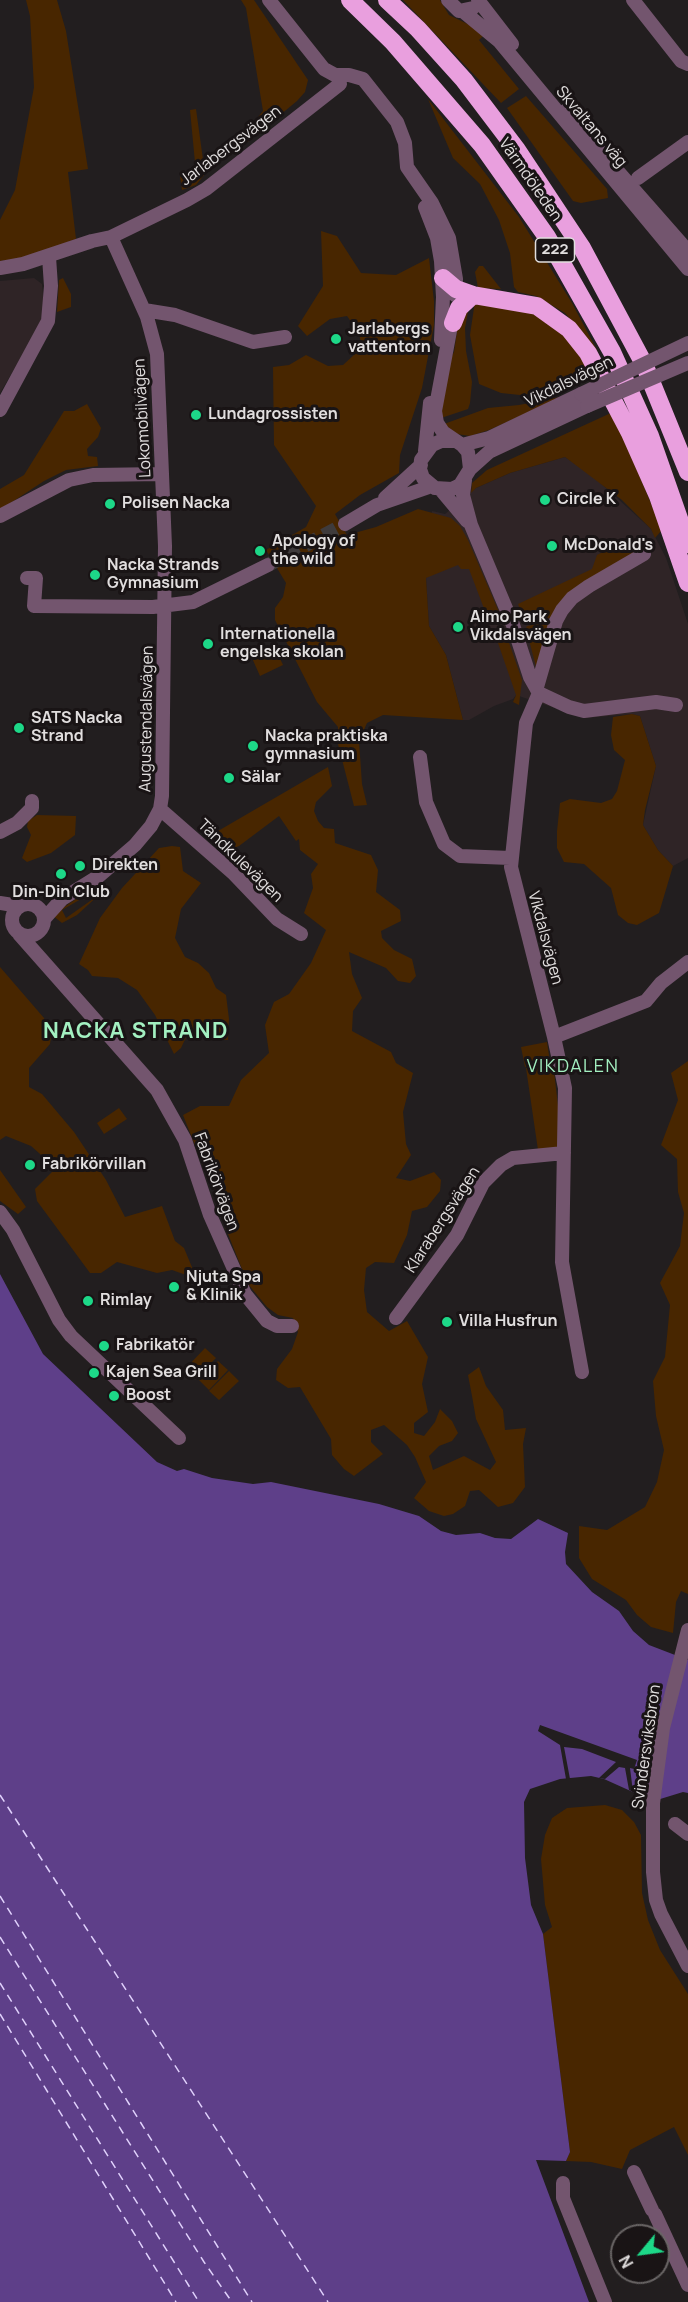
<!DOCTYPE html>
<meta charset="utf-8">
<style>
body{margin:0}
#map{position:relative;width:688px;height:2302px;overflow:hidden;background:#221e1f;font-family:Manrope,sans-serif}
canvas{display:block}
.north{position:absolute;left:610px;top:2224px;width:60px;height:60px;box-sizing:border-box;background:#191415;border:2px solid #696565;border-radius:50%;rotate:241deg;font-size:16px;font-weight:700;line-height:24px;text-align:center;color:#e1dede}
.north::after{content:'';display:block;margin:auto;width:21px;height:27px;background:#1dd888;clip-path:polygon(50% 0,100% 100%,50% 72%,0 100%)}
</style>
<div id="map">
<canvas width="688" height="2302"></canvas>
<div class="north">N</div>
</div>
<script>
const ctx = document.querySelector('canvas').getContext('2d');
ctx.lineJoin = 'round';
function paint(path, color) { ctx.fillStyle = color; ctx.fill(path, 'evenodd'); }
const shape = rows => new Path2D(rows.map(r => 'M' + r).join(''));
function trace(path, color, width, dash) { ctx.strokeStyle = color; ctx.lineWidth = width; ctx.lineCap = dash ? 'butt' : 'round'; ctx.setLineDash(dash || []); ctx.stroke(path); }
function write(font, color, halo, rows, align = 'center') {
  ctx.font = font + ' Manrope,sans-serif'; ctx.lineWidth = 6; ctx.setLineDash([]); ctx.textBaseline = 'middle'; ctx.strokeStyle = halo; ctx.fillStyle = color; for (const [text, x, y, turn = 0] of rows) {
    ctx.save(); ctx.translate(x, y); ctx.rotate((+turn || 0) * Math.PI / 180); ctx.textAlign = isNaN(turn) ? turn : align; if (halo) ctx.strokeText(text, 0, 0); ctx.fillText(text, 0, 0); ctx.restore();
  }
}
const built = shape([
 [34,278,42,284,44,305,41,324,0,393,0,281],
 [565,457,594,477,651,529,666,558,688,624,688,858,673,866,658,850,643,825,656,766,640,716,632,714,585,718,516,695,513,699,494,706,469,720,463,720,446,655,429,626,426,578,432,531,432,511,445,514,476,488,510,473]
]);
const green = shape([
 [26,0,57,0,66,31,88,169,68,172,76,239,26,258,0,261,0,220,15,190,34,87,30,16],
 [241,0,254,0,308,80,305,92,297,101,245,144,225,155,220,154,220,149,253,123,263,111,246,8],
 [403,0,440,0,449,15,482,31,485,34,479,40,519,89,501,103],
 [526,96,607,189,608,198,581,203,573,201,507,108],
 [428,99,519,217,572,303,598,352,565,313,536,296,518,292,514,287,510,253,499,220,480,184,453,158],
 [196,109,205,174,196,185,182,190,180,176,196,173,190,110],
 [321,231,337,236,361,273,396,275,429,258,434,301,434,325,422,388,400,455,399,473,360,495,335,514,347,535,376,527,418,509,451,518,460,526,468,540,502,619,497,622,488,619,469,569,461,569,458,565,426,578,429,626,446,655,463,720,383,715,367,723,359,741,362,784,367,805,354,806,338,744,338,727,317,702,275,620,275,608,283,597,286,583,266,550,306,527,316,506,274,445,273,367,289,365,306,355,328,366,343,365,356,353,361,344,359,333,347,316,330,319,307,336,298,326,323,286],
 [479,266,483,266,501,289,478,288,475,272],
 [63,278,71,294,71,307,57,312,59,280],
 [470,301,465,328,466,351,472,382,470,403,468,409,441,418,448,363,454,352,459,317],
 [475,301,532,309,553,322,595,375,549,391,520,395,501,393,479,384,470,335],
 [565,396,489,430,470,436,457,434,444,424,488,408,519,405],
 [87,404,101,428,98,437,87,449,88,456,97,457,98,466,66,470,44,481,0,510,0,489,24,475,64,411,74,411],
 [613,412,662,530,655,538,651,529,622,500,565,457,510,473,476,488,471,493,472,483,487,470],
 [629,539,644,549,553,618,524,620,518,604,592,569,597,555],
 [539,624,551,625,536,667,526,628,527,626],
 [506,634,522,680,519,705,513,702,516,695,498,643],
 [275,648,283,665,260,676,252,658],
 [632,714,640,716,656,766,645,810,643,825,658,850,673,866,659,913,637,925,628,923,618,915,611,888,584,864,564,862,557,848,557,831,560,803,570,799,601,803,612,799,617,791,625,760,614,750,611,735,613,717],
 [328,767,332,786,316,802,314,811,318,821,324,828,334,829,335,843,371,855,378,870,376,892,400,910,401,921,381,931,382,938,394,950,412,959,416,976,410,983,398,981,386,968,349,952,352,974,362,998,353,1011,352,1031,391,1052,396,1063,413,1073,403,1112,406,1144,411,1155,396,1178,410,1181,434,1172,441,1180,440,1191,427,1207,412,1211,407,1235,394,1263,375,1262,366,1268,364,1290,367,1312,389,1331,407,1321,428,1357,422,1384,428,1412,414,1423,414,1433,424,1436,435,1422,440,1409,452,1421,458,1433,452,1441,439,1446,429,1456,433,1470,464,1456,490,1470,496,1462,476,1419,472,1396,468,1375,479,1367,486,1386,503,1410,505,1430,526,1428,523,1444,525,1487,513,1503,498,1507,479,1490,470,1491,465,1506,453,1514,444,1516,429,1511,414,1498,426,1482,415,1457,407,1445,384,1425,371,1430,371,1442,383,1454,354,1476,344,1469,332,1455,331,1439,300,1387,288,1388,276,1380,277,1369,292,1349,298,1332,293,1318,278,1315,267,1307,248,1284,224,1224,222,1202,226,1187,221,1173,207,1176,183,1115,200,1106,229,1106,241,1080,269,1053,265,1025,274,1002,289,994,311,963,326,930,304,913,313,888,311,874,318,864,300,850,299,839,296,841,279,816,239,846,226,851,218,831],
 [37,815,76,816,75,835,51,853,27,862,22,858,31,835,27,827,28,821],
 [172,846,180,847,183,871,201,883,181,909,175,938,185,957,198,963,209,973,216,988,226,995,229,1019,228,1040,212,1040,204,1031,190,1029,181,1048,174,1054,155,1015,137,990,118,978,92,976,88,970,79,964,100,918,122,888,159,848],
 [100,883,100,888,62,910,66,918,100,894,77,915,62,923,52,915],
 [0,967,44,1018,51,1037,50,1044,29,1068,29,1087,42,1094,74,1132,106,1180,125,1217,162,1206,175,1241,184,1248,194,1272,186,1275,172,1270,157,1273,117,1262,101,1273,90,1273,37,1201,35,1189,56,1168,31,1146,6,1136,0,1140],
 [547,1042,550,1062,525,1067,521,1047],
 [688,1061,688,1594,681,1591,676,1602,673,1633,651,1627,637,1615,626,1600,592,1579,579,1558,579,1526,607,1530,645,1507,657,1482,664,1450,656,1416,653,1381,665,1357,670,1305,660,1283,680,1246,684,1213,678,1192,677,1159,661,1145,678,1100,671,1073],
 [553,1063,559,1114,559,1146,556,1149,538,1150,526,1068],
 [119,1108,127,1119,104,1134,97,1123],
 [0,1170,26,1207,18,1214,0,1201],
 [205,1348,216,1358,196,1378,186,1368],
 [218,1361,228,1370,209,1390,199,1380],
 [229,1371,239,1381,219,1400,209,1391],
 [605,1805,622,1810,634,1822,641,1835,642,1893,648,1920,660,1950,688,1994,688,2155,674,2127,630,2150,622,2169,591,2162,566,2161,570,2152,543,1934,552,1927,545,1905,541,1859,545,1835,552,1818,567,1808]
]);
const water = shape([
 [0,1274,43,1354,157,1462,177,1471,184,1469,212,1478,253,1484,271,1482,379,1504,419,1516,441,1531,456,1535,480,1533,495,1538,511,1539,538,1519,568,1533,565,1552,566,1564,592,1592,619,1611,633,1631,649,1645,688,1660,688,1793,683,1792,657,1800,644,1797,604,1779,591,1776,560,1779,530,1789,524,1802,525,1858,531,1905,543,1934,570,2152,566,2161,536,2160,589,2302,0,2302]
]);
const pier = shape([
 [540,1725,637,1760,634,1769,630,1768,633,1792,629,1790,625,1768,619,1767,605,1779,599,1778,616,1762,582,1749,564,1747,570,1779,566,1779,560,1745,538,1731]
]);
const ferry = shape([
 [0,1795,328,2302],
 [0,1896,252,2302],
 [0,1937,204,2262,232,2302],
 [0,1983,199,2302],
 [0,2014,176,2302]
]);
const minorTunnel = shape([
 [268,565,345,524]
]);
const minor = shape([
 [269,0,324,69,335,75,349,75,363,79,397,122,405,143,407,167,432,203,449,238,456,279,455,295],
 [448,0,459,11,473,8],
 [478,0,512,44],
 [633,0,681,61,688,64],
 [464,12,499,41,688,269],
 [565,111,688,251],
 [638,178,688,142],
 [425,207,437,238,441,261,443,297,441,340],
 [0,268,23,264,92,241,111,237,187,200,206,189,340,84],
 [144,310,175,315,253,342,285,337],
 [453,315,435,411,437,423,443,432,462,445,468,452,470,469,460,485,452,489,435,488,423,478,420,469,421,460,432,445,441,441,455,441],
 [0,410,48,321,51,286,49,257],
 [462,445,489,438,581,394],
 [425,451,430,403],
 [470,469,489,452,587,406],
 [465,480,463,495,471,525,513,625,530,677,539,693,526,723,511,867,554,1037,565,1088,562,1262,582,1372],
 [441,490,467,521],
 [385,498,421,465],
 [0,516,69,480,93,475,162,474],
 [345,524,377,505,432,486],
 [27,578,36,578,34,606,153,607,193,602,268,565],
 [537,687,556,621,562,610,572,598,589,586,644,554],
 [539,693,569,707,584,711,656,702,676,705],
 [420,757,426,802,444,844,460,856,510,858],
 [160,809,233,873,277,919,301,934],
 [0,832,17,823,32,808,32,801],
 [0,903,19,906],
 '12 920a16 16 0 1 1 32 0a16 16 0 1 1-32 0Z',
 [44,919,62,899,99,876,135,845,151,826,160,809,162,796,165,546,157,354,147,317,111,237],
 [19,934,157,1090,185,1140,210,1215,245,1294,267,1321,277,1326,292,1326],
 [554,1037,646,1001,661,983,688,962],
 [0,1212,13,1230,59,1320,71,1336,179,1438],
 [396,1318,457,1235,483,1183,501,1165,513,1158,564,1153],
 [688,1630,663,1728,653,1803,653,1872,656,1900,661,1914,688,1966],
 [675,1824,688,1834],
 [634,2172,652,2210],
 [563,2183,563,2198,605,2302],
 [655,2214,688,2285]
]);
const highway = shape([
 [350,0,393,42,482,145,547,237,612,352,650,436,688,544],
 [387,0,418,29,464,80,517,150,582,248,644,364,688,472],
 [443,278,456,289,473,295],
 [453,323,459,308,473,295,537,306,569,329,588,353,630,433,658,496,688,583]
]);
const minorBridge = shape([
 [581,394,688,343],
 [587,406,688,363]
]);
const markers = [
 [336,339,6,"#1dd888"],
 [196,415,6,"#1dd888"],
 [545,500,6,"#1dd888"],
 [110,504,6,"#1dd888"],
 [552,546,6,"#1dd888"],
 [260,551,6,"#1dd888"],
 [95,575,6,"#1dd888"],
 [458,627,6,"#1dd888"],
 [208,644,6,"#1dd888"],
 [19,728,6,"#1dd888"],
 [253,746,6,"#1dd888"],
 [229,778,6,"#1dd888"],
 [80,866,6,"#1dd888"],
 [61,874,6,"#1dd888"],
 [30,1165,6,"#1dd888"],
 [174,1287,6,"#1dd888"],
 [88,1301,6,"#1dd888"],
 [447,1322,6,"#1dd888"],
 [104,1346,6,"#1dd888"],
 [94,1373,6,"#1dd888"],
 [114,1396,6,"#1dd888"]
];
const shields = [
 [555,250,39]
];
const shieldNames = [
 ["222",555,250]
];
const streetNames = [
 ["Skvaltans väg",591,127,50],
 ["Jarlabergsvägen",231,146,-37],
 ["Värmdöleden",530,180,55],
 ["Vikdalsvägen",569,382,-26],
 ["Lokomobilvägen",143,418,-93],
 ["Augustendalsvägen",147,719,-89],
 ["Tändkulevägen",240,861,44],
 ["Vikdalsvägen",545,938,75],
 ["Fabrikörvägen",216,1182,70],
 ["Klarabergsvägen",443,1220,-57],
 ["Svindersviksbron",647,1747,-82]
];
const poiNames = [
 ["Jarlabergs",348,330],
 ["vattentorn",348,348],
 ["Lundagrossisten",208,415],
 ["Circle K",557,500],
 ["Polisen Nacka",122,504],
 ["Apology of",272,542],
 ["the wild",272,560],
 ["McDonald's",564,546],
 ["Nacka Strands",107,566],
 ["Gymnasium",107,584],
 ["Aimo Park",470,618],
 ["Vikdalsvägen",470,636],
 ["Internationella",220,635],
 ["engelska skolan",220,653],
 ["SATS Nacka",31,719],
 ["Strand",31,737],
 ["Nacka praktiska",265,737],
 ["gymnasium",265,755],
 ["Sälar",241,778],
 ["Direkten",92,866],
 ["Din-Din Club",61,893,"center"],
 ["Fabrikörvillan",42,1165],
 ["Njuta Spa",186,1278],
 ["& Klinik",186,1296],
 ["Rimlay",100,1301],
 ["Villa Husfrun",459,1322],
 ["Fabrikatör",116,1346],
 ["Kajen Sea Grill",106,1373],
 ["Boost",126,1396]
];
const neighbourhoodNames = [
 ["VIKDALEN",573,1067]
];
const districtNames = [
 ["NACKA STRAND",136,1032]
];
paint(built, '#2f2426');
paint(green, '#482600');
paint(water, '#5e3f89');
paint(pier, '#221e1f');
trace(ferry, '#e0d1fc', 1.5, [8, 6]);
trace(minorTunnel, '#3f3b3c', 14, [14, 7]);
trace(minor, '#73556e', 14);
trace(highway, '#e99fde', 18);
trace(minorBridge, '#73556e', 14);
for (const [x, y, r, color] of markers) { const dot = new Path2D(); dot.arc(x, y, r, 0, 2 * Math.PI); ctx.fillStyle = color; ctx.fill(dot); trace(dot, '#191415', 2); }
for (const [x, y, w] of shields) { const box = new Path2D(); box.roundRect(x - w / 2, y - 12, w, 24, 4.5); ctx.fillStyle = '#191415'; ctx.fill(box); trace(box, '#e1dede', 1.5); }
write('bold 15px', '#e1dede', null, shieldNames);
write('16px', '#e1dede', '#191415', streetNames);
write('bold 16px', '#e1dede', '#191415', poiNames, 'left');
ctx.letterSpacing = '1.5px';
write('18px', '#a3f0c1', '#191415', neighbourhoodNames);
ctx.letterSpacing = '0px';
ctx.letterSpacing = '1.5px';
write('bold 22px', '#a3f0c1', '#191415', districtNames);
ctx.letterSpacing = '0px';
</script>
